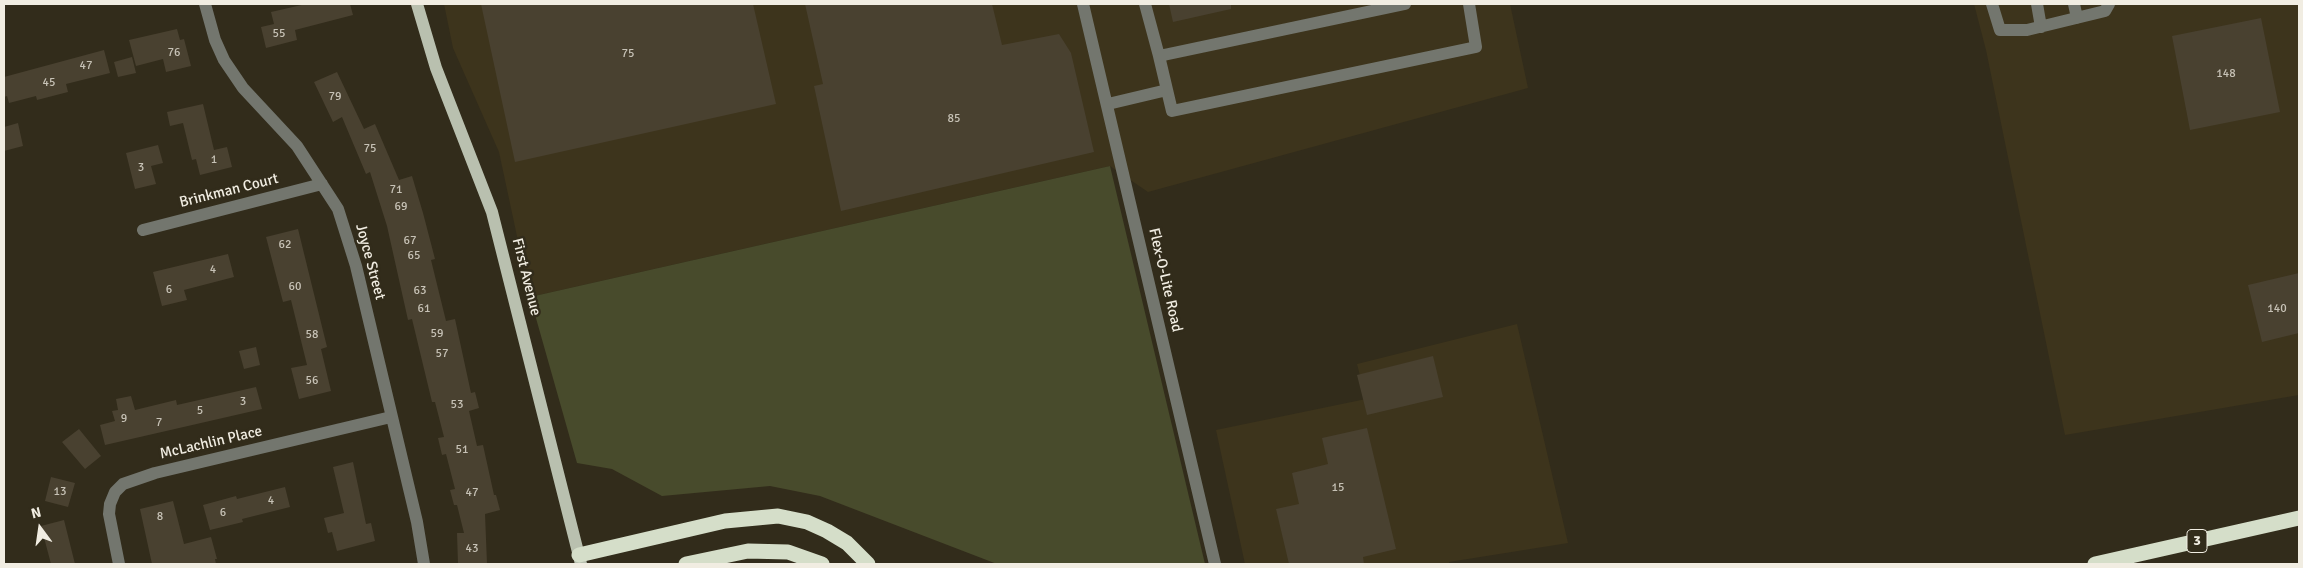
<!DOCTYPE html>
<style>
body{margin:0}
#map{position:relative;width:2303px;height:568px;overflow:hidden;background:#322c1b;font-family:Signika,sans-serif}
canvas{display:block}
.frame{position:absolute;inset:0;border:5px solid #f1ede2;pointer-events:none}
.north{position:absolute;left:15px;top:503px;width:50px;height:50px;-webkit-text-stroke:4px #322c1b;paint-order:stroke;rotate:346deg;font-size:14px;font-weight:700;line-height:20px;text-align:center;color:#f1ede2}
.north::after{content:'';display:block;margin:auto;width:18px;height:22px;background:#f1ede2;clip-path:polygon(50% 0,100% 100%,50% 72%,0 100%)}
</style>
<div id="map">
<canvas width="2303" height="568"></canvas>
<div class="frame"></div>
<div class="north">N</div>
</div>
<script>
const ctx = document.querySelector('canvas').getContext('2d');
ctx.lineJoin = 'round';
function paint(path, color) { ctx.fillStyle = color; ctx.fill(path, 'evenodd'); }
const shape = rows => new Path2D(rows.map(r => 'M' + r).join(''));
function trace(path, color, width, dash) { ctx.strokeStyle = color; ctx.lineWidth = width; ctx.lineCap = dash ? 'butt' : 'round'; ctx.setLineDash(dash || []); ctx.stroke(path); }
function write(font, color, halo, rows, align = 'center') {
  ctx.font = font + ' Signika,sans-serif'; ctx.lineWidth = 5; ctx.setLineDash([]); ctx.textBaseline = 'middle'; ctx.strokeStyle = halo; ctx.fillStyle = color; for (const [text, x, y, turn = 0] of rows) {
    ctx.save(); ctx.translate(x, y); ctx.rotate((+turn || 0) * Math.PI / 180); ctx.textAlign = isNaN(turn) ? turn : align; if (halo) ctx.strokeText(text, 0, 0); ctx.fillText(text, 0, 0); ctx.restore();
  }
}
const built = shape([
 [444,4,1510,4,1528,88,1148,192,1110,166,530,297,499,152,453,48],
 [1974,4,2299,4,2299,395,2065,435,1986,50],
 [1517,324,1568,543,1449,562,1449,564,1245,564,1216,430,1366,399,1357,364]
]);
const green = shape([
 [1110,166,1205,564,997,564,820,496,770,486,662,496,612,469,577,463,530,297]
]);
const building = shape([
 [306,4,350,4,353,15,295,30,297,40,266,48,261,27,274,24,271,12],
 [481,4,753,4,776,104,515,162],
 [805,4,992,4,1002,45,1059,34,1071,53,1094,152,841,211,814,86,823,84],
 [1169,4,1231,4,1231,9,1173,22],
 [2261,18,2280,112,2190,130,2172,36],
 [177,29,180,40,184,39,191,66,166,72,163,59,136,66,129,40],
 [104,50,110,73,66,84,68,92,37,100,36,96,9,103,7,96,4,97,4,77],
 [132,57,136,73,118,77,114,62],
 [337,72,364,129,375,124,399,180,412,176,423,213,435,259,431,260,446,321,455,319,471,393,475,392,479,408,469,411,477,446,483,445,494,495,496,495,500,510,485,514,487,564,458,564,457,533,464,533,457,505,454,505,450,490,455,489,446,454,442,455,438,438,444,437,435,402,432,402,412,319,408,320,387,226,370,172,366,174,342,117,333,122,314,82],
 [203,104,214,150,227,147,232,167,200,175,196,159,192,160,183,123,170,126,167,112],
 [18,123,23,146,4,151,4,127],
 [158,145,163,163,151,166,156,184,135,189,126,153],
 [298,229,327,347,321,349,331,391,299,399,291,368,307,365,291,300,283,302,266,237],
 [228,254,234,277,184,290,187,300,162,306,153,272],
 [2299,273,2299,333,2262,342,2248,285],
 [256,347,260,365,244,369,239,351],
 [1433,356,1443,397,1367,415,1357,375],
 [256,387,262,409,105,445,100,425,115,421,112,411,118,410,116,399,131,396,135,410,176,400,177,405],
 [1367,428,1396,549,1363,557,1364,564,1289,564,1276,509,1299,504,1292,473,1328,464,1322,438],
 [79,429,101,456,85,469,62,442],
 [353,462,366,524,371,523,375,541,337,551,332,532,328,533,324,518,344,513,333,467],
 [51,477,75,483,68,507,45,501],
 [285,487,290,507,242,519,243,522,210,530,203,505,236,496,237,499],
 [173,501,184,544,211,537,217,559,215,559,216,564,152,564,140,509],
 [64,520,75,564,51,564,41,526]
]);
const minor = shape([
 [205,4,215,40,224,60,243,88,297,146,338,209,356,266,417,522,424,564],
 [1083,4,1215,564],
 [1145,4,1159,56,1405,4],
 [1992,4,2000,30,2027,30,2105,11,2109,4],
 [2037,4,2041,27],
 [2074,4,2077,18],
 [1159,56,1172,111,1476,47,1469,4],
 [1108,104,1167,90],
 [143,230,322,184],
 [119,564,109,514,110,504,115,492,123,484,155,473,391,417]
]);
const major = shape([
 [417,4,436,68,492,212,581,564]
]);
const highway = shape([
 [579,555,725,521,778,516,807,522,827,531,847,543,868,564],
 [686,564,748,551,788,552,822,564],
 [2095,564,2299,518]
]);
const numberNames = [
 ["55",279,34],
 ["76",174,53],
 ["75",628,54],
 ["47",86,66],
 ["148",2226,74],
 ["45",49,83],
 ["79",335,97],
 ["85",954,119],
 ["75",370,149],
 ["1",214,160],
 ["3",141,168],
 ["71",396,190],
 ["69",401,207],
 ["67",410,241],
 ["62",285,245],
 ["65",414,256],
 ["4",213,270],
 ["60",295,287],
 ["6",169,290],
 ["63",420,291],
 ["61",424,309],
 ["140",2277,309],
 ["59",437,334],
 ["58",312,335],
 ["57",442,354],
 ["56",312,381],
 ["3",243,402],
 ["53",457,405],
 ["5",200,411],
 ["9",124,419],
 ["7",159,423],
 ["51",462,450],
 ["15",1338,488],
 ["13",60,492],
 ["47",472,493],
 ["4",271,501],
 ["6",223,513],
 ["8",160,517],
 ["43",472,549]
];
const shields = [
 [2197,541,20]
];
const shieldNames = [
 ["3",2197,541]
];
const streetNames = [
 ["Brinkman Court",229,191,-14],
 ["Joyce Street",370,262,75],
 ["First Avenue",526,277,76],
 ["Flex-O-Lite Road",1165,280,77],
 ["McLachlin Place",211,443,-13]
];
paint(built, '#3d341c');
paint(green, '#484b2c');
paint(building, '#494130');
trace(minor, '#73766e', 12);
trace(major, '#b9c0af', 12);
trace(highway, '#d5dec9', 15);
write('12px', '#c7c2b6', null, numberNames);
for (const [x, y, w] of shields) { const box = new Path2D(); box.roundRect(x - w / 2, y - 11.5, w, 23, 4); ctx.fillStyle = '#322c1b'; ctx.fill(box); trace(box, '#f1ede2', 1); }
write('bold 14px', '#f1ede2', null, shieldNames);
write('15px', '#f1ede2', '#322c1b', streetNames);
</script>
